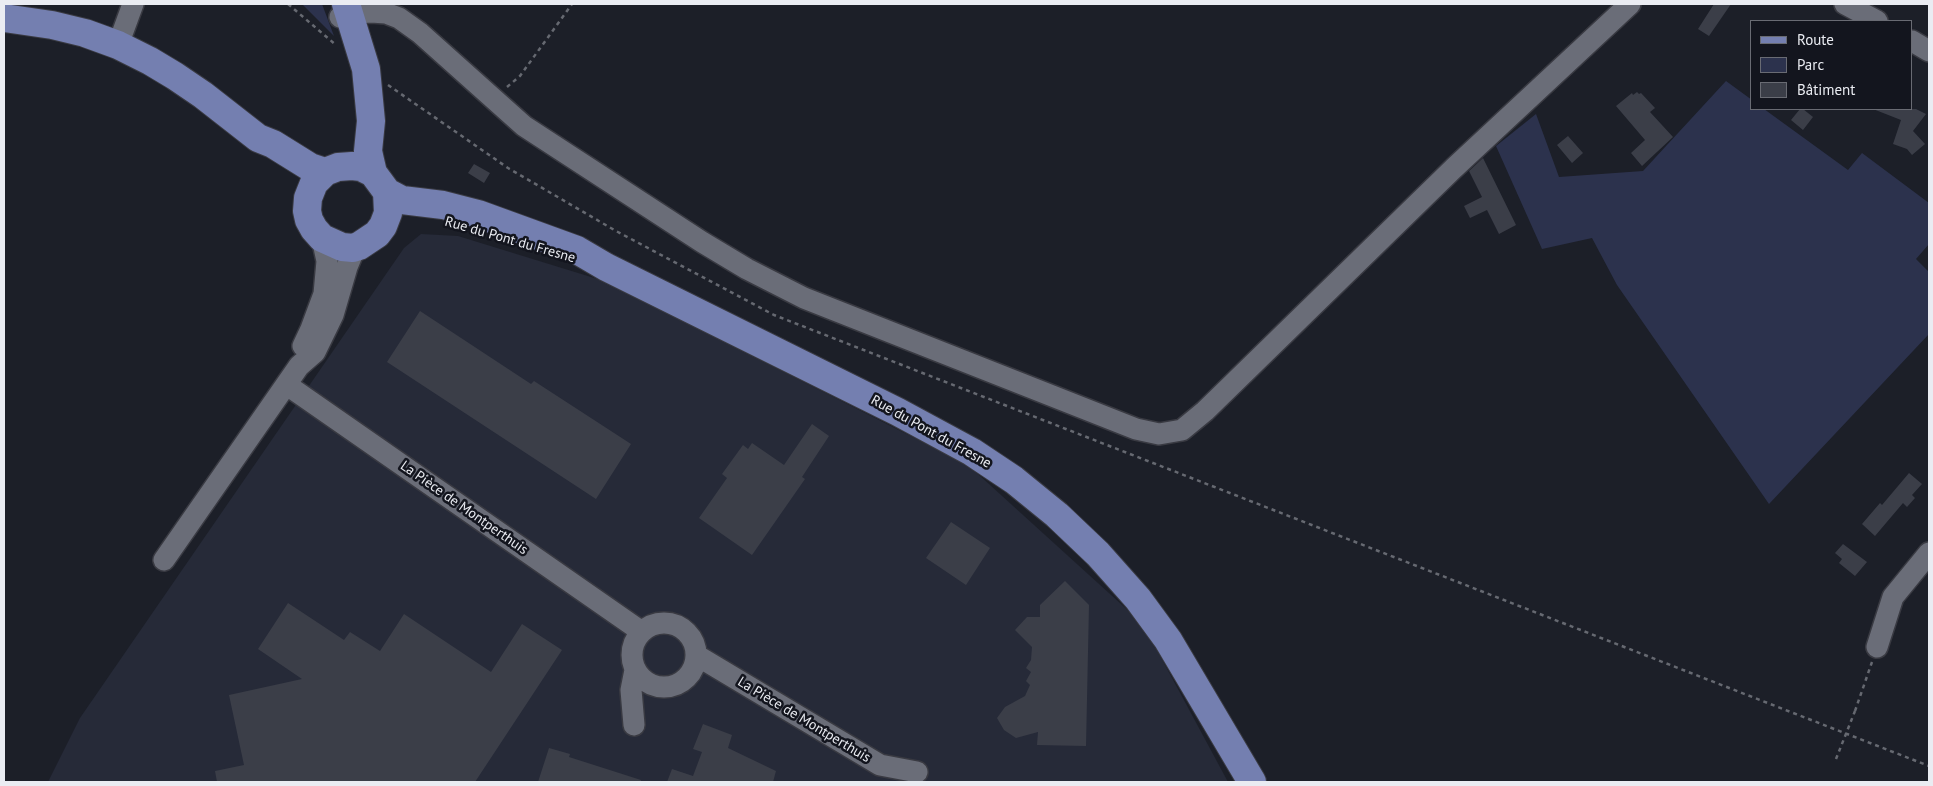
<!DOCTYPE html>
<meta charset="utf-8">
<style>
body{margin:0}
#map{position:relative;width:1933px;height:786px;overflow:hidden;background:#1c1f28;font-family:"PT Sans",sans-serif}
canvas{display:block}
.frame{position:absolute;inset:0;border:5px solid #eaecf2;pointer-events:none}
.legend{position:absolute;left:1750px;top:20px;width:162px;height:90px;box-sizing:border-box;background:#13151e;border:1px solid #696b73;margin:0;padding:6px 9px;list-style:none;font-size:15px;color:#eaecf2}
.legend li{display:flex;align-items:center;gap:10px;height:25px}
.legend b{width:25px;border:1px solid #696b73}
</style>
<div id="map">
<canvas width="1933" height="786"></canvas>
<div class="frame"></div>
<ul class="legend">
<li><b style="height:6px;background:#747fb0"></b>Route</li>
<li><b style="height:14px;background:#2c324d"></b>Parc</li>
<li><b style="height:14px;background:#3b3e48"></b>Bâtiment</li>
</ul>
</div>
<script>
const ctx = document.querySelector('canvas').getContext('2d');
ctx.lineJoin = 'round';
function paint(path, color) { ctx.fillStyle = color; ctx.fill(path, 'evenodd'); }
const shape = rows => new Path2D(rows.map(r => 'M' + r).join(''));
function trace(path, color, width, dash) { ctx.strokeStyle = color; ctx.lineWidth = width; ctx.lineCap = dash ? 'butt' : 'round'; ctx.setLineDash(dash || []); ctx.stroke(path); }
function write(font, color, halo, rows, align = 'center') {
  ctx.font = font + ' "PT Sans",sans-serif'; ctx.lineWidth = 5; ctx.setLineDash([]); ctx.textBaseline = 'middle'; ctx.strokeStyle = halo; ctx.fillStyle = color; for (const [text, x, y, turn = 0] of rows) {
    ctx.save(); ctx.translate(x, y); ctx.rotate((+turn || 0) * Math.PI / 180); ctx.textAlign = isNaN(turn) ? turn : align; if (halo) ctx.strokeText(text, 0, 0); ctx.fillText(text, 0, 0); ctx.restore();
  }
}
const built = shape([
 [421,234,458,236,604,281,968,465,1143,624,1228,782,48,782,80,718,404,248]
]);
const green = shape([
 [302,4,322,4,334,36],
 [1726,81,1752,100,1752,109,1764,109,1848,170,1862,153,1929,203,1929,244,1916,259,1929,272,1929,334,1769,504,1617,285,1592,238,1542,249,1496,146,1536,114,1559,177,1643,171]
]);
const building = shape([
 [1714,4,1731,4,1709,36,1698,29],
 [1637,92,1639,94,1641,93,1655,108,1650,112,1673,137,1642,166,1631,153,1645,140,1616,106,1632,93,1633,95],
 [1800,109,1803,109,1813,117,1803,130,1791,120],
 [1873,109,1916,109,1926,114,1913,131,1925,144,1912,155,1907,149,1893,144,1901,120],
 [1568,136,1583,153,1572,163,1557,145],
 [1483,158,1516,225,1499,234,1487,210,1470,218,1464,206,1482,197,1469,171],
 [474,164,490,173,484,183,468,173],
 [420,311,531,384,534,381,631,444,596,499,387,362],
 [812,424,829,436,802,477,805,479,752,555,699,518,727,478,722,474,743,445,748,449,752,443,784,465],
 [1909,473,1922,484,1912,495,1915,498,1907,507,1903,503,1875,536,1862,524,1880,503,1882,505],
 [951,522,990,548,966,585,926,558],
 [1843,544,1867,562,1855,576,1839,563,1842,559,1835,553],
 [1065,581,1089,605,1086,746,1037,745,1038,732,1016,738,1004,730,997,718,1005,707,1025,696,1030,685,1026,681,1031,672,1026,668,1031,660,1032,647,1015,630,1027,617,1040,617,1040,605],
 [288,603,344,640,350,632,380,651,404,614,491,672,522,624,562,650,475,782,217,782,215,771,244,765,229,695,302,679,258,649],
 [703,724,732,735,728,748,776,771,773,782,667,782,672,769,693,776,702,752,693,749],
 [549,748,570,754,569,757,641,780,641,782,538,782]
]);
const path = shape([
 [288,4,336,45],
 [388,85,508,168,616,231,774,315,1929,766],
 [507,87,520,76,572,4],
 [1855,711,1872,662]
]);
const minor = shape([
 [1845,4,1877,21],
 [340,17,356,13,371,12,386,13,399,18,420,33,524,126,702,242,747,269,804,298,1136,429,1159,434,1182,430,1205,411,1454,168,1630,4],
 [1912,41,1929,51],
 [118,45,133,4],
 [303,346,311,329,324,294,327,261,322,238],
 [287,385,642,632],
 [164,560,299,366,315,352,333,315,347,267,352,255,359,246],
 '632 655a32 32 0 1 1 64 0a32 32 0 1 1-64 0Z',
 [1877,647,1893,597,1929,553],
 [696,655,880,765,917,772],
 [634,725,631,690,635,670]
]);
const major = shape([
 [346,4,366,69,371,121,368,151,370,160,373,173,387,192,388,213,383,226,377,234,359,246,353,248,342,247,322,238,314,229,309,220,307,211,308,198,314,183,325,172,338,167,352,166,361,167,373,173],
 [4,18,52,25,85,33,118,45,150,61,175,76,203,95,258,138,273,144,310,167,325,172],
 [387,192,402,200,443,205,478,214,577,250,606,267,898,412,972,452,1014,480,1057,515,1098,554,1138,599,1168,640,1252,782]
]);
const pathBridge = shape([
 [1836,759,1855,711]
]);
const streetNames = [
 ["Rue du Pont du Fresne",510,240,16],
 ["Rue du Pont du Fresne",931,432,29],
 ["La Pièce de Montperthuis",464,508,35],
 ["La Pièce de Montperthuis",804,720,31]
];
paint(built, '#262a38');
paint(green, '#2c324d');
paint(building, '#3b3e48');
trace(minor, '#393a42', 24);
trace(major, '#393a42', 30);
trace(path, '#666971', 2.5, [4, 4]);
trace(minor, '#6a6d78', 21);
trace(major, '#747fb0', 28);
trace(pathBridge, '#666971', 2.5, [4, 4]);
write('14px', '#eaecf2', '#13151e', streetNames);
</script>
